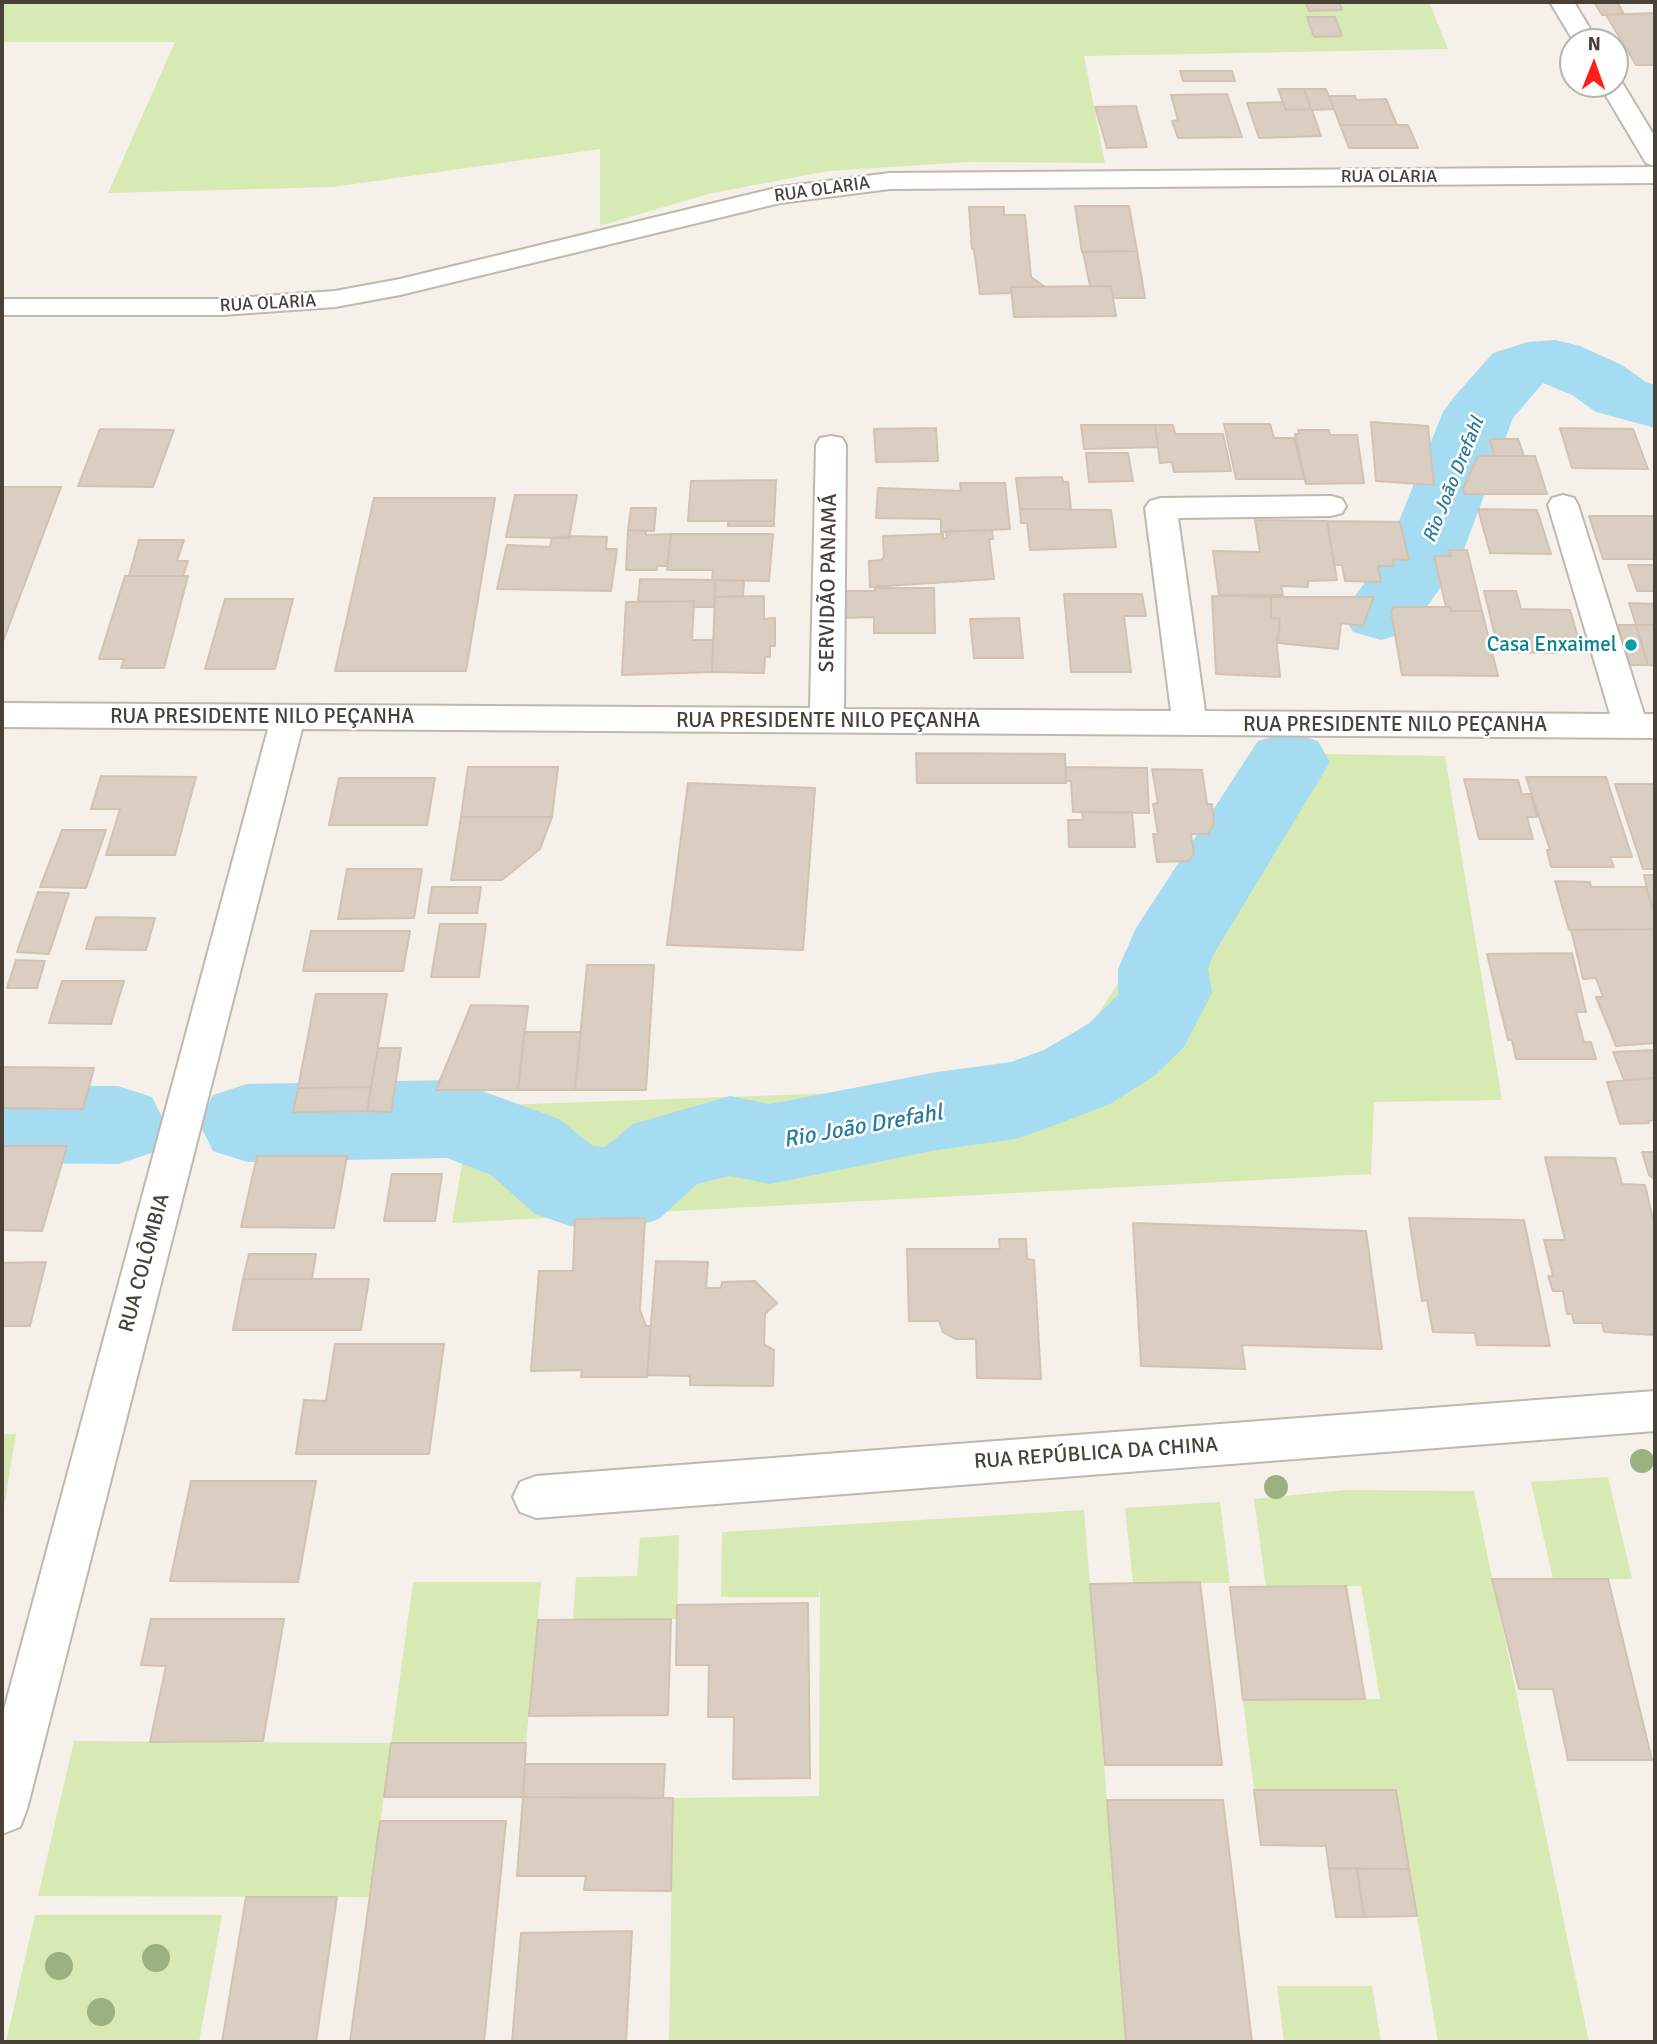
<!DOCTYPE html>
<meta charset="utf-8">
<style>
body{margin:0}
#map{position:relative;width:1657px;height:2044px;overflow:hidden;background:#f5f0ea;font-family:Signika,sans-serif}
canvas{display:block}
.frame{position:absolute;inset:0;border:4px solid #494038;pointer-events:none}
.north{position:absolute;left:1559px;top:28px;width:70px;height:70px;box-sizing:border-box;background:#fff;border:2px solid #b6b3af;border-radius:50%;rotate:1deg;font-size:19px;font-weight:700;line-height:28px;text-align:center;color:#494038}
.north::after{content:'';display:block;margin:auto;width:24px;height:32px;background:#fd2119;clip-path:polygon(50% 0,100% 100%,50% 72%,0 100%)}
</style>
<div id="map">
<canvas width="1657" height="2044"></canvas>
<div class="frame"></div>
<div class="north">N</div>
</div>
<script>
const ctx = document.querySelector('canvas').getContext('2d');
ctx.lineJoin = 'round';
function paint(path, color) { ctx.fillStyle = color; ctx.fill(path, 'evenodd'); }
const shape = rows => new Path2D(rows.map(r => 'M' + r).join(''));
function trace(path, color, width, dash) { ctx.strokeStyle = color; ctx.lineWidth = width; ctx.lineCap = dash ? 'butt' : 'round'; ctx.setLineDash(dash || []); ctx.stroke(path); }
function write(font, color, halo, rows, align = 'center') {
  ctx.font = font + ' Signika,sans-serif'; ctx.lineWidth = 5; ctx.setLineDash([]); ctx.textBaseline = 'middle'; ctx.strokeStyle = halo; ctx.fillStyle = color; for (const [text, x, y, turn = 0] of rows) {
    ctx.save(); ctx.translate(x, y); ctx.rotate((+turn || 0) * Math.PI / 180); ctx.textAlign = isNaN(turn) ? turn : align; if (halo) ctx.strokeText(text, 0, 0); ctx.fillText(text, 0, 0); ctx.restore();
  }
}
const green = shape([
 [2,2,1429,2,1448,49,1084,56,1105,163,968,162,828,171,708,194,600,226,600,149,333,187,108,193,175,42,2,42],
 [1264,753,1445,756,1502,1100,1374,1102,1371,1174,452,1223,472,1106,982,1088,1011,1083,1064,1060,1080,1043],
 [2,1434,16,1434,2,1519],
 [1608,1477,1632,1579,1553,1579,1531,1482],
 [1345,1490,1474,1491,1589,2042,1438,2042,1396,1791,1254,1790,1243,1700,1380,1699,1361,1586,1266,1587,1254,1499],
 [1220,1502,1230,1583,1133,1583,1125,1508],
 [1084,1510,1126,2042,669,2042,673,1798,819,1796,820,1583,819,1597,721,1597,722,1532],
 [679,1535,677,1619,573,1620,576,1577,637,1576,640,1538],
 [413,1582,541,1582,526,1743,391,1743,370,1897,38,1896,74,1741,391,1743],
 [35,1915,222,1915,199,2042,6,2042],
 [1277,1986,1372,1986,1381,2042,1284,2042]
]);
const river = shape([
 [1555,340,1580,346,1622,365,1646,382,1655,385,1655,428,1596,412,1572,395,1543,383,1513,418,1460,560,1409,632,1381,640,1353,632,1342,614,1386,553,1443,412,1454,397,1493,353,1528,342,1555,340],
 [1288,732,1318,741,1330,762,1212,957,1208,969,1212,993,1184,1047,1154,1076,1110,1104,1050,1127,1016,1139,937,1150,770,1184,730,1176,697,1184,659,1219,624,1231,570,1226,535,1214,491,1175,447,1158,247,1162,213,1151,199,1123,213,1095,247,1084,452,1080,559,1119,593,1146,605,1147,633,1124,730,1096,770,1104,937,1072,1011,1062,1044,1050,1088,1024,1118,995,1118,969,1136,928,1258,741,1288,732],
 [2,1085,118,1086,152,1097,166,1125,152,1153,118,1164,2,1163,2,1085]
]);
const building = shape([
 [1306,2,1339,2,1342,10,1309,11,1306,2],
 [1594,2,1617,2,1624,14,1602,15,1594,2],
 [1655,13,1655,65,1636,65,1606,15,1655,13],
 [1307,17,1335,17,1342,36,1314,37,1307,17],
 [1180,71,1232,71,1235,81,1183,81,1180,71],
 [1278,89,1304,89,1311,109,1286,110,1278,89],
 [1304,89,1326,89,1334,109,1312,110,1321,136,1259,138,1247,103,1283,102,1286,110,1311,109,1304,89],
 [1227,94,1242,137,1178,138,1172,121,1178,120,1171,95,1227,94],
 [1329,96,1355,96,1356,100,1386,99,1397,125,1340,125,1329,96],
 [1136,106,1147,147,1107,148,1095,107,1136,106],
 [1340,125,1408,125,1418,148,1349,148,1340,125],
 [1075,206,1129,206,1137,251,1082,252,1075,206],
 [969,207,1004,207,1004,215,1025,215,1031,277,1045,287,1011,287,1012,293,980,294,974,249,972,249,969,207],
 [1137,251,1145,298,1113,298,1111,286,1090,286,1083,252,1137,251],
 [1111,286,1116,316,1014,317,1011,287,1111,286],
 [1371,422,1428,426,1434,485,1376,481,1371,422],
 [1224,424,1270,424,1274,438,1294,438,1304,479,1236,479,1224,424],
 [1081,425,1155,425,1158,447,1084,449,1081,425],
 [1155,425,1173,425,1175,434,1223,434,1231,471,1174,472,1172,462,1160,463,1155,425],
 [936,428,938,461,876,462,874,429,936,428],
 [1560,428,1633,429,1648,469,1572,468,1560,428],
 [100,429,174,430,153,487,78,486,100,429],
 [1298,430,1329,430,1330,435,1357,435,1364,483,1306,484,1295,434,1299,434,1298,430],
 [1490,439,1518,439,1524,456,1494,456,1490,439],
 [1086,453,1128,453,1133,481,1089,482,1086,453],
 [1478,456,1535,456,1547,494,1465,494,1463,489,1478,456],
 [1062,477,1063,482,1068,482,1071,509,1020,509,1016,478,1062,477],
 [776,480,774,521,688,521,691,481,776,480],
 [960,483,1005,483,1010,529,941,532,941,519,876,518,878,488,961,491,960,483],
 [2,487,61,487,2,644,2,487],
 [515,495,577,495,569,538,506,537,515,495],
 [374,498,495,498,466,671,335,671,374,498],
 [631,508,656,508,654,531,628,530,631,508],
 [1020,509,1111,510,1116,547,1030,550,1027,523,1021,523,1020,509],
 [1478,509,1537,510,1551,554,1490,553,1478,509],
 [1589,516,1655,516,1655,559,1603,559,1589,516],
 [1255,520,1327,521,1337,580,1308,581,1308,587,1281,586,1283,595,1219,595,1213,551,1260,552,1255,520],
 [728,521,774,521,774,526,728,526,728,521],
 [1327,521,1400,522,1409,560,1393,559,1394,566,1378,566,1381,582,1345,581,1342,565,1334,565,1327,521],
 [628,530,646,531,646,535,671,534,667,566,657,566,657,570,626,570,628,530],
 [992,530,993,539,989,539,994,579,870,587,869,561,881,560,884,557,883,536,943,534,943,539,947,538,946,531,992,530],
 [671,534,773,534,769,581,712,580,713,570,667,570,671,534],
 [570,536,607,537,606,549,617,549,611,591,497,589,507,545,550,547,552,538,570,536],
 [139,540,184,540,177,561,188,561,183,576,129,576,139,540],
 [1448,550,1467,550,1482,611,1451,611,1450,607,1446,607,1434,556,1451,556,1448,550],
 [1628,565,1655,565,1655,591,1637,591,1628,565],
 [125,576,188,576,164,668,121,668,124,659,99,659,125,576],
 [640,579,715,580,714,607,693,607,694,601,638,602,640,579],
 [715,580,744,581,743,596,715,597,715,580],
 [875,588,934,588,935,633,874,633,874,617,844,618,844,591,875,591,875,588],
 [1484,591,1516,591,1521,609,1570,610,1581,648,1556,647,1557,653,1499,652,1484,591],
 [1064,594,1142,594,1146,616,1124,616,1131,672,1071,672,1064,594],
 [764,596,764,619,775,618,775,646,770,646,770,657,765,657,764,673,712,672,715,597,764,596],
 [1212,596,1271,597,1271,618,1280,619,1278,637,1276,637,1280,677,1216,674,1212,596],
 [1271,597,1374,597,1363,626,1341,623,1338,649,1278,643,1280,619,1271,618,1271,597],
 [225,599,293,599,275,669,205,669,225,599],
 [694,601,692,640,713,640,712,672,622,675,626,602,694,601],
 [1629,603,1655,604,1655,625,1636,625,1629,603],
 [1394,607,1450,607,1451,611,1482,611,1498,676,1402,675,1391,611,1394,607],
 [1019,618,1023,658,974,658,970,619,1019,618],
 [1614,625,1636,625,1648,665,1627,665,1614,625],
 [1636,625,1655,625,1655,666,1648,665,1636,625],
 [916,753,1065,754,1066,783,917,783,916,753],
 [468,767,558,767,552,817,461,817,468,767],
 [1066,767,1147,768,1149,813,1073,812,1071,781,1066,781,1066,767],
 [1152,769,1202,770,1207,804,1212,804,1214,824,1208,834,1191,834,1194,853,1189,861,1157,862,1153,834,1158,834,1153,804,1158,803,1152,769],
 [101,776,196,777,175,855,106,855,120,809,91,809,101,776],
 [1526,777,1606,777,1632,857,1610,857,1614,867,1551,867,1547,850,1550,850,1526,777],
 [339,778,435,778,427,825,329,825,339,778],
 [1464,779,1518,780,1522,794,1531,794,1537,817,1527,817,1533,839,1479,839,1464,779],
 [688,783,815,788,803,950,667,945,688,783],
 [1615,784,1655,784,1655,869,1643,869,1615,784],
 [1082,812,1132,812,1135,847,1069,847,1068,820,1083,820,1082,812],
 [461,817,552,817,540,849,502,880,451,880,461,817],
 [62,830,106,830,86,888,40,887,62,830],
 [347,869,422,869,414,918,338,919,347,869],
 [1644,875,1655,875,1655,915,1648,893,1644,875],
 [1555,881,1590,882,1591,887,1646,887,1655,915,1655,929,1569,930,1555,881],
 [432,887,481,887,477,913,428,913,432,887],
 [38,892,69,893,49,954,17,952,38,892],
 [96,917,155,918,146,950,86,949,96,917],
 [440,924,486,924,479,977,431,977,440,924],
 [1655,929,1655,1043,1616,1046,1596,997,1603,997,1596,978,1583,979,1571,930,1655,929],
 [311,931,410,931,403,971,303,971,311,931],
 [1572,953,1586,1012,1576,1012,1584,1042,1591,1042,1596,1059,1516,1059,1512,1040,1508,1040,1487,954,1572,953],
 [16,960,45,961,37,988,7,988,16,960],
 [587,965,654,965,646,1090,575,1090,587,965],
 [62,981,124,981,111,1024,49,1023,62,981],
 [316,994,387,994,371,1087,298,1088,316,994],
 [471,1005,528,1006,518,1090,436,1090,471,1005],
 [524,1032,581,1032,575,1090,518,1090,524,1032],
 [378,1048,401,1048,391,1112,367,1111,378,1048],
 [1655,1050,1655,1078,1624,1080,1613,1052,1655,1050],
 [2,1067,94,1068,83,1109,2,1108,2,1067],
 [1655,1078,1655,1120,1648,1121,1649,1123,1620,1124,1607,1082,1655,1078],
 [371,1087,367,1111,293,1112,298,1088,371,1087],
 [2,1146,67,1146,42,1231,2,1230,2,1146],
 [1642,1152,1655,1152,1655,1180,1649,1175,1642,1152],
 [257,1156,347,1156,334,1228,241,1227,257,1156],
 [1545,1157,1615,1158,1622,1184,1645,1185,1655,1227,1655,1335,1604,1332,1602,1323,1574,1323,1572,1314,1567,1314,1563,1291,1553,1291,1548,1276,1553,1276,1544,1240,1565,1240,1545,1157],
 [392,1174,442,1174,435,1221,384,1221,392,1174],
 [645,1218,640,1310,646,1326,651,1326,647,1377,581,1377,582,1370,531,1371,539,1271,573,1271,575,1219,645,1218],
 [1409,1218,1524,1220,1550,1346,1477,1345,1475,1333,1433,1332,1427,1300,1422,1301,1409,1218],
 [1133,1223,1366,1231,1382,1349,1242,1345,1245,1369,1141,1366,1133,1223],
 [999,1239,1026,1239,1027,1259,1034,1260,1041,1379,977,1378,976,1339,955,1339,943,1332,939,1321,909,1321,907,1249,1000,1249,999,1239],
 [249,1254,316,1254,312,1279,243,1279,249,1254],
 [656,1261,708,1262,706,1288,721,1288,722,1282,755,1281,777,1303,765,1314,764,1344,774,1350,773,1386,690,1385,690,1376,647,1375,656,1261],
 [46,1262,30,1326,2,1326,2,1263,46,1262],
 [243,1279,369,1279,361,1330,233,1330,243,1279],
 [335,1344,444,1344,429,1454,296,1454,304,1400,326,1401,335,1344],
 [191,1481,316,1481,298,1582,170,1581,191,1481],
 [1492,1579,1608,1579,1652,1760,1568,1760,1553,1689,1519,1689,1492,1579],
 [1200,1582,1222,1765,1105,1765,1090,1584,1200,1582],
 [1346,1586,1365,1699,1243,1700,1230,1587,1346,1586],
 [808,1603,810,1778,733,1779,734,1717,708,1717,709,1665,676,1665,677,1605,808,1603],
 [151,1619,284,1619,263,1741,150,1742,166,1666,141,1665,151,1619],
 [671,1619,668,1715,529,1716,538,1620,671,1619],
 [391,1743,526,1743,523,1797,384,1797,391,1743],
 [525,1764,665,1764,663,1798,523,1797,525,1764],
 [1254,1790,1396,1790,1409,1869,1329,1868,1326,1846,1261,1845,1254,1790],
 [523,1797,673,1798,671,1891,584,1890,586,1876,517,1876,523,1797],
 [1107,1800,1223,1800,1252,2042,1126,2042,1107,1800],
 [380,1821,506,1821,484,2042,350,2042,380,1821],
 [1329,1868,1357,1869,1364,1917,1336,1917,1329,1868],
 [1357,1869,1409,1869,1417,1916,1364,1917,1357,1869],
 [246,1897,337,1897,316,2042,222,2042,246,1897],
 [632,1931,626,2042,512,2042,521,1933,632,1931]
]);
const minor = shape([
 [1550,2,1574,2,1598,42,1574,42,1550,2],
 [1615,78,1623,84,1655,137,1655,166,1646,163,1599,84,1615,84,1615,78],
 [1655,167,1655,183,890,189,780,203,400,295,335,307,222,315,2,315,2,299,222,299,335,291,400,279,780,187,890,173,1655,167],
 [831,436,842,438,846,445,844,709,1171,711,1145,508,1150,501,1161,498,1331,496,1342,499,1346,506,1342,513,1331,516,1178,518,1205,711,1610,714,1548,505,1552,498,1563,495,1574,498,1578,505,1644,714,1655,714,1655,738,302,729,27,1809,20,1827,2,1834,2,1717,268,729,2,727,2,703,810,708,816,445,820,438,831,436],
 [1655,1391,1655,1431,536,1518,520,1512,513,1497,520,1482,536,1476,1655,1391]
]);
const trees = [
 [1642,1461,12],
 [1276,1487,12],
 [156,1958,14],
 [59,1966,14],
 [101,2012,14]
];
const markers = [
 [1631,645,7,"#0f9aa8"]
];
const farStreetnames = [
 ["RUA OLARIA",1389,177],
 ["RUA OLARIA",822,190,-8],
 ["RUA OLARIA",268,304,-3]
];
const farWaternames = [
 ["Rio João Drefahl",1454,480,-68]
];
const streetNames = [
 ["SERVIDÃO PANAMÁ",829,583,-89],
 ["RUA PRESIDENTE NILO PEÇANHA",262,717],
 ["RUA PRESIDENTE NILO PEÇANHA",828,721],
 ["RUA PRESIDENTE NILO PEÇANHA",1395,725],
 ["RUA COLÔMBIA",145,1263,-75],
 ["RUA REPÚBLICA DA CHINA",1096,1454,-4]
];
const cultureNames = [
 ["Casa Enxaimel",1617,645]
];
const waterNames = [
 ["Rio João Drefahl",863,1127,-10]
];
paint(green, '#d7eab3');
paint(river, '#a6dcf2');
paint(building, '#dacec2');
trace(building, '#d2c2b2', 2);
trace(minor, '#c1b7ac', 4);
paint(minor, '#fff');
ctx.fillStyle = '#9cb180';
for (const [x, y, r] of trees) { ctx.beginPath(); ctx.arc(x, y, r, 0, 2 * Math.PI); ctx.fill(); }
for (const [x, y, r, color] of markers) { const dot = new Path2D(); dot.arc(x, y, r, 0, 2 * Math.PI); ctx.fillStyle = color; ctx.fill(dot); trace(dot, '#fff', 2.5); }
write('18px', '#494038', '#fff', farStreetnames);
write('italic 19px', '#2a7b9f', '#fff', farWaternames);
write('21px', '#494038', '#fff', streetNames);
write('21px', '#0d838f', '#fff', cultureNames, 'right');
write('italic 23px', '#2a7b9f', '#fff', waterNames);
</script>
